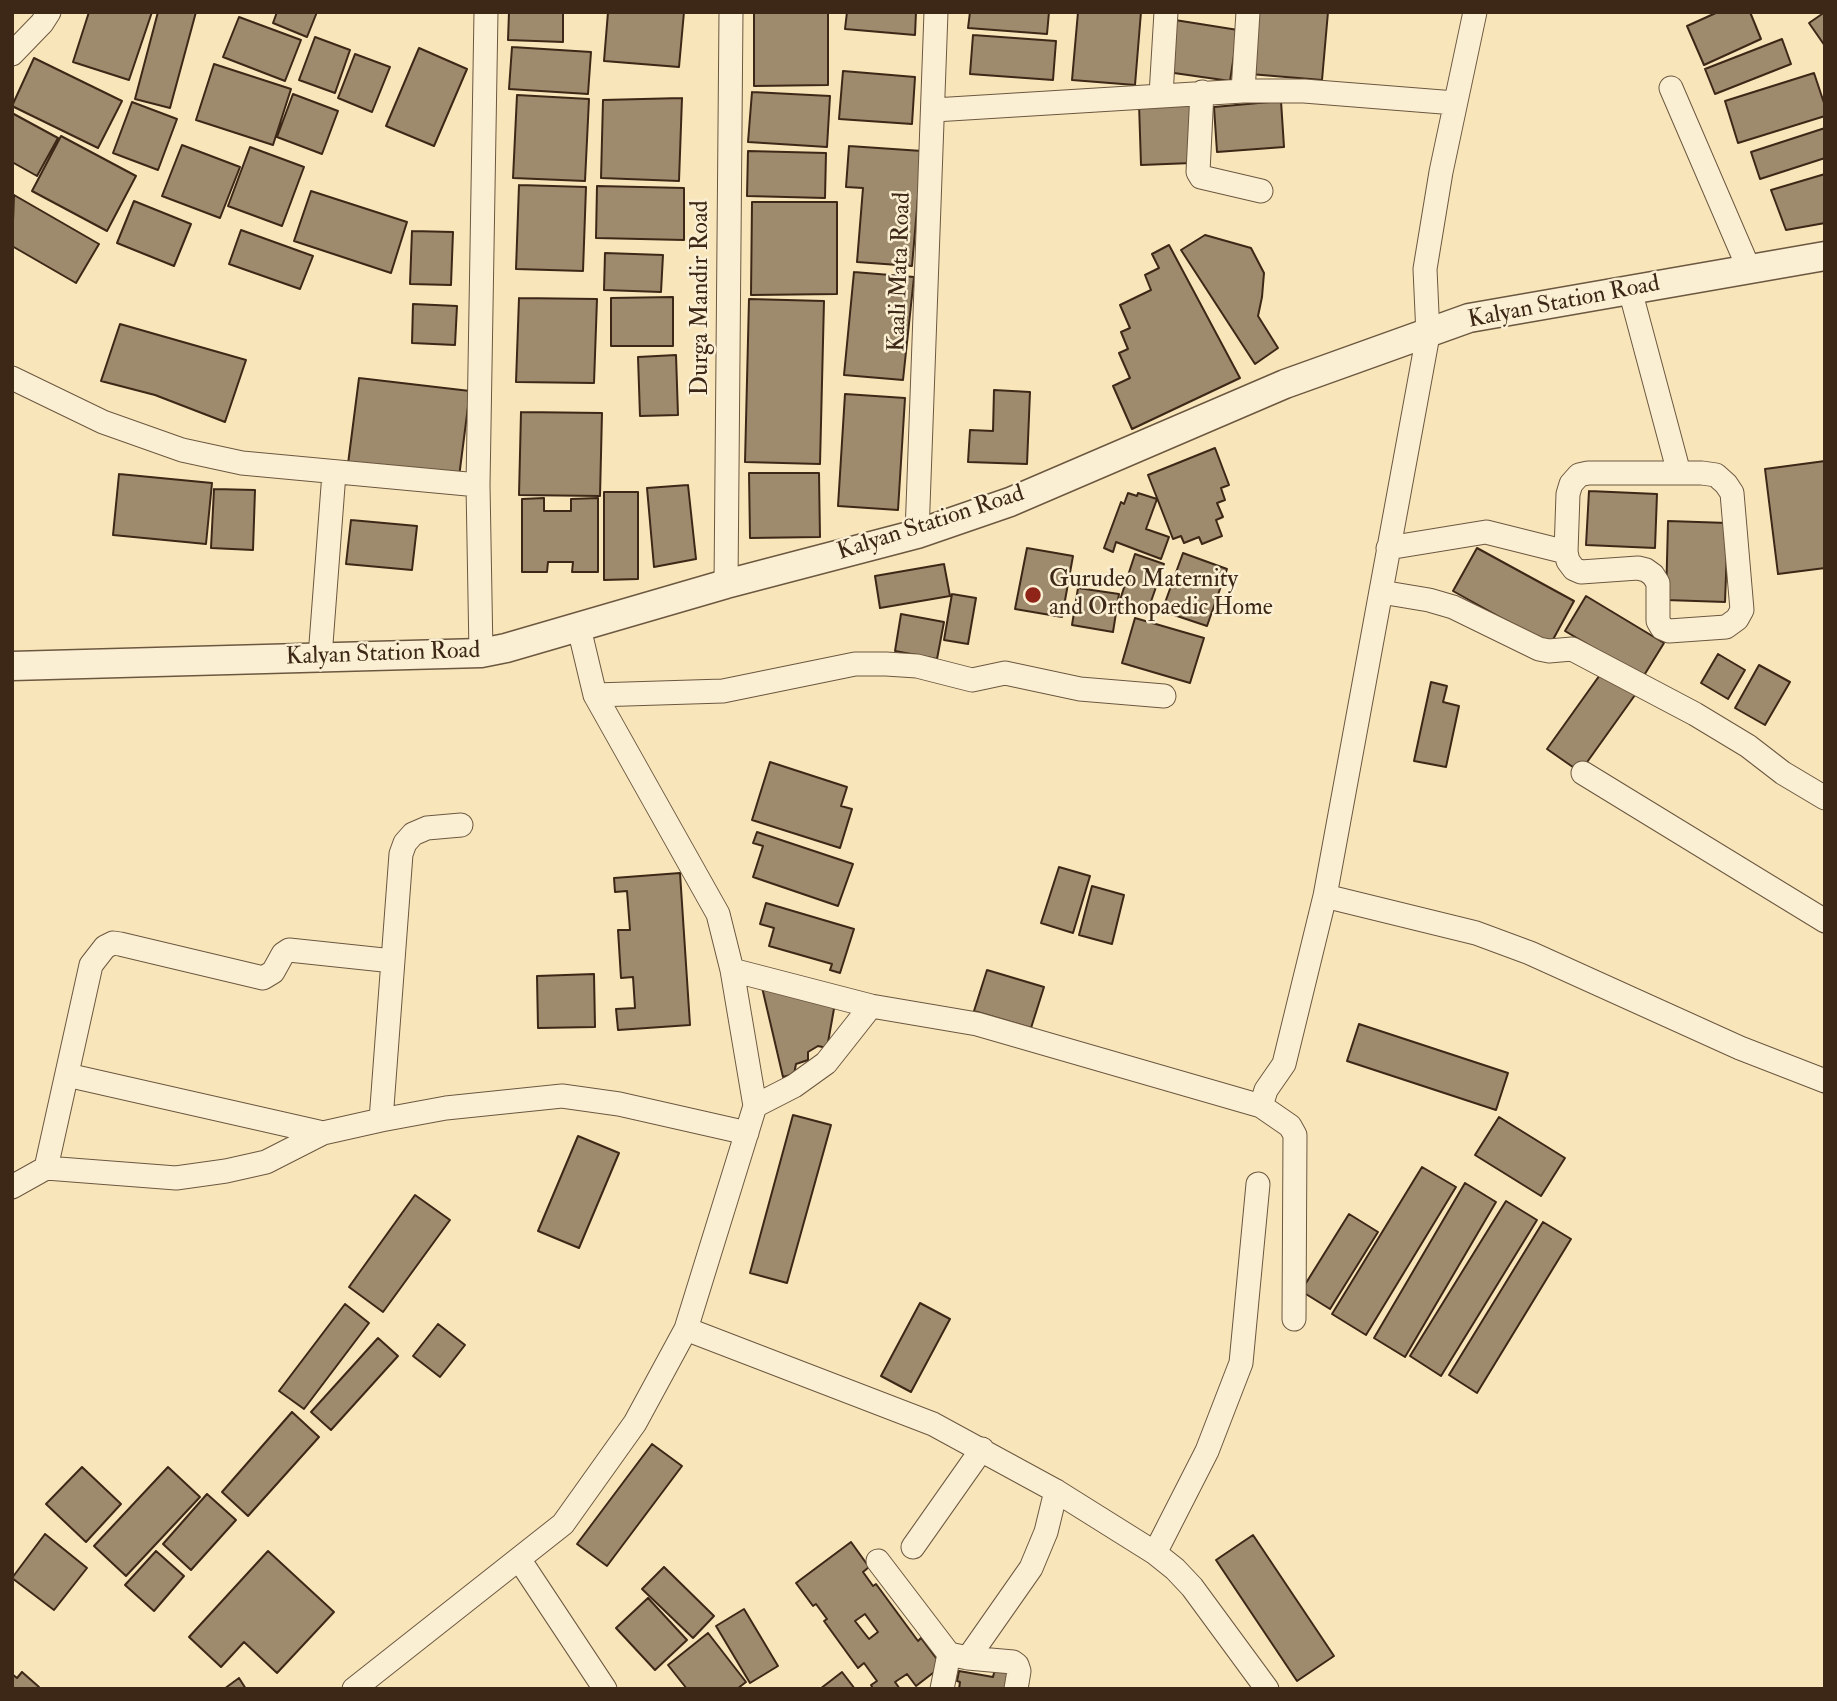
<!DOCTYPE html>
<style>
body{margin:0}
#map{position:relative;width:1837px;height:1701px;overflow:hidden;background:#f8e6ba;font-family:"IM FELL Double Pica",serif}
canvas{display:block}
.frame{position:absolute;inset:0;border:14px solid #3d2717;pointer-events:none}
</style>
<div id="map">
<canvas width="1837" height="1701"></canvas>
<div class="frame"></div>
</div>
<script>
const ctx = document.querySelector('canvas').getContext('2d');
ctx.lineJoin = 'round';
function paint(path, color) { ctx.fillStyle = color; ctx.fill(path, 'evenodd'); }
const shape = rows => new Path2D(rows.map(r => 'M' + r).join(''));
function trace(path, color, width, dash) { ctx.strokeStyle = color; ctx.lineWidth = width; ctx.lineCap = dash ? 'butt' : 'round'; ctx.setLineDash(dash || []); ctx.stroke(path); }
function write(font, color, halo, rows, align = 'center') {
  ctx.font = font + ' "IM FELL Double Pica",serif'; ctx.lineWidth = 5; ctx.setLineDash([]); ctx.textBaseline = 'middle'; ctx.strokeStyle = halo; ctx.fillStyle = color; for (const [text, x, y, turn = 0] of rows) {
    ctx.save(); ctx.translate(x, y); ctx.rotate((+turn || 0) * Math.PI / 180); ctx.textAlign = isNaN(turn) ? turn : align; if (halo) ctx.strokeText(text, 0, 0); ctx.fillText(text, 0, 0); ctx.restore();
  }
}
const building = shape([
 [89,12,152,12,129,80,73,62,89,12],
 [158,12,196,12,170,108,135,99,158,12],
 [277,12,317,12,307,37,273,23,277,12],
 [509,12,563,12,563,42,508,40,509,12],
 [608,12,684,12,679,67,604,61,608,12],
 [754,12,828,12,828,85,754,86,754,12],
 [847,12,916,12,915,35,845,29,847,12],
 [970,12,1049,12,1047,34,968,28,970,12],
 [1078,12,1141,12,1135,85,1072,80,1078,12],
 [1255,12,1328,12,1322,80,1250,74,1255,12],
 [1718,12,1750,12,1761,39,1704,65,1687,26,1718,12],
 [1825,12,1825,46,1809,23,1825,12],
 [239,17,301,40,285,81,223,57,239,17],
 [1175,20,1238,30,1230,81,1167,72,1175,20],
 [973,35,1056,41,1053,80,970,74,973,35],
 [315,37,350,50,335,93,299,80,315,37],
 [1782,39,1791,64,1715,94,1705,69,1782,39],
 [512,47,591,52,588,94,509,89,512,47],
 [419,48,467,69,434,146,386,126,419,48],
 [355,54,390,67,372,112,338,98,355,54],
 [34,58,122,101,98,148,12,106,34,58],
 [214,64,291,89,273,145,196,120,214,64],
 [843,71,915,77,912,124,839,119,843,71],
 [1814,73,1825,106,1825,116,1738,143,1725,101,1814,73],
 [752,92,830,96,827,147,748,142,752,92],
 [293,94,338,111,322,154,277,137,293,94],
 [517,95,589,99,585,181,513,178,517,95],
 [682,98,679,181,601,178,603,100,682,98],
 [1191,101,1192,163,1141,165,1139,104,1191,101],
 [1281,101,1284,147,1217,152,1214,107,1281,101],
 [132,102,177,119,158,170,113,153,132,102],
 [12,113,58,138,37,176,12,162,12,113],
 [1825,128,1825,158,1760,179,1751,152,1825,128],
 [61,136,136,176,107,231,32,191,61,136],
 [182,145,240,167,220,218,162,196,182,145],
 [849,146,922,151,912,266,857,262,863,188,846,187,849,146],
 [250,147,304,167,282,226,228,206,250,147],
 [748,151,826,153,825,198,747,196,748,151],
 [1825,174,1825,223,1786,230,1771,190,1825,174],
 [519,185,586,187,583,271,516,269,519,185],
 [597,186,684,188,684,240,596,238,597,186],
 [311,191,407,222,391,273,294,241,311,191],
 [14,195,99,244,76,283,12,246,14,195],
 [134,201,191,224,174,266,117,243,134,201],
 [752,202,837,202,837,294,751,295,752,202],
 [241,230,313,256,300,289,229,264,241,230],
 [412,231,453,232,451,285,410,284,412,231],
 [1205,235,1251,248,1264,273,1262,297,1258,316,1278,348,1255,364,1181,250,1205,235],
 [1169,245,1240,378,1132,429,1113,386,1130,378,1119,353,1128,349,1121,332,1130,328,1120,305,1151,290,1145,275,1159,268,1152,254,1169,245],
 [605,253,663,255,661,292,604,290,605,253],
 [854,272,914,277,903,380,844,375,854,272],
 [673,297,673,346,611,346,611,298,673,297],
 [519,298,597,299,594,383,516,382,519,298],
 [749,299,824,301,820,464,745,462,749,299],
 [413,304,457,306,455,345,412,343,413,304],
 [120,324,246,360,225,422,155,395,101,381,120,324],
 [676,355,678,415,640,416,638,357,676,355],
 [359,378,470,391,459,477,348,464,359,378],
 [994,390,1030,392,1027,464,968,462,970,430,993,431,994,390],
 [845,394,905,398,898,510,838,506,845,394],
 [521,412,602,413,600,496,519,495,521,412],
 [1215,448,1229,485,1221,488,1225,500,1217,503,1223,517,1216,520,1222,536,1202,544,1199,537,1184,543,1181,536,1173,539,1148,475,1215,448],
 [1825,461,1825,568,1778,574,1765,469,1825,461],
 [749,473,819,473,820,537,750,538,749,473],
 [119,474,212,483,206,544,113,535,119,474],
 [688,485,696,559,654,567,647,488,688,485],
 [214,489,255,490,253,550,211,548,214,489],
 [1589,491,1657,494,1655,548,1586,545,1589,491],
 [604,492,638,492,638,579,604,580,604,492],
 [1128,493,1137,496,1138,493,1157,499,1146,529,1169,537,1161,559,1116,542,1113,552,1104,548,1121,502,1124,504,1128,493],
 [544,498,544,511,571,511,571,499,598,498,598,572,572,572,573,562,548,562,547,572,522,572,522,499,544,498],
 [351,520,417,526,412,570,346,564,351,520],
 [1668,521,1728,523,1725,602,1666,600,1668,521],
 [1027,548,1073,556,1062,617,1015,609,1027,548],
 [1477,548,1574,601,1550,645,1453,591,1477,548],
 [1183,553,1227,569,1207,626,1162,611,1183,553],
 [1135,554,1164,564,1147,613,1118,606,1135,554],
 [944,564,950,596,880,608,875,576,944,564],
 [1078,588,1119,594,1113,632,1072,625,1078,588],
 [952,594,976,598,968,644,944,640,952,594],
 [1586,596,1664,643,1643,677,1565,631,1586,596],
 [901,614,944,622,937,659,895,651,901,614],
 [1135,618,1204,638,1190,683,1122,663,1135,618],
 [1718,654,1745,670,1728,699,1701,683,1718,654],
 [1759,665,1790,682,1765,725,1735,708,1759,665],
 [1602,672,1635,695,1580,772,1547,749,1602,672],
 [1431,682,1447,686,1443,702,1459,706,1446,767,1414,761,1431,682],
 [770,762,847,787,841,806,852,809,840,848,752,820,770,762],
 [757,832,853,864,838,906,753,877,763,846,753,843,757,832],
 [1059,867,1090,876,1073,933,1041,923,1059,867],
 [680,873,690,1025,618,1030,616,1009,635,1008,633,977,621,978,618,930,630,930,627,891,615,892,614,878,680,873],
 [1092,886,1124,895,1112,944,1079,935,1092,886],
 [766,903,854,929,840,973,830,970,832,964,769,946,774,928,760,924,766,903],
 [987,970,1044,987,1031,1028,974,1011,987,970],
 [594,974,595,1027,538,1028,537,976,594,974],
 [761,983,835,1003,827,1048,818,1046,808,1052,808,1060,796,1064,794,1074,783,1077,761,983],
 [1359,1024,1508,1073,1496,1110,1347,1061,1359,1024],
 [793,1115,831,1125,787,1283,750,1273,793,1115],
 [1499,1117,1565,1158,1541,1196,1475,1155,1499,1117],
 [578,1136,619,1153,579,1248,538,1231,578,1136],
 [1422,1167,1456,1187,1366,1335,1332,1314,1422,1167],
 [1465,1183,1496,1202,1405,1357,1374,1338,1465,1183],
 [415,1195,450,1220,383,1312,349,1287,415,1195],
 [1506,1201,1537,1220,1441,1376,1410,1356,1506,1201],
 [1349,1214,1378,1232,1330,1309,1301,1291,1349,1214],
 [1543,1222,1571,1239,1477,1393,1449,1375,1543,1222],
 [920,1303,950,1319,911,1392,881,1376,920,1303],
 [345,1304,369,1323,304,1409,279,1391,345,1304],
 [438,1324,465,1345,440,1377,413,1356,438,1324],
 [378,1338,398,1356,331,1430,311,1412,378,1338],
 [292,1412,319,1437,248,1516,222,1492,292,1412],
 [652,1444,682,1466,607,1566,577,1544,652,1444],
 [82,1467,121,1504,86,1542,46,1504,82,1467],
 [168,1467,200,1497,126,1576,94,1546,168,1467],
 [207,1494,236,1520,191,1570,163,1544,207,1494],
 [45,1534,87,1568,54,1610,12,1578,45,1534],
 [1253,1535,1334,1656,1297,1681,1216,1560,1253,1535],
 [851,1542,869,1567,863,1572,873,1586,876,1584,918,1641,921,1638,942,1666,916,1686,907,1674,895,1682,900,1689,873,1689,871,1685,877,1681,864,1663,858,1668,824,1621,827,1619,816,1604,813,1606,796,1583,851,1542],
 [865,1614,878,1632,869,1639,855,1621,865,1614],
 [156,1551,184,1576,154,1611,125,1585,156,1551],
 [268,1551,334,1612,277,1673,244,1642,221,1667,189,1637,268,1551],
 [664,1567,714,1616,693,1638,642,1589,664,1567],
 [648,1598,687,1640,655,1670,616,1628,648,1598],
 [744,1609,778,1666,750,1683,716,1626,744,1609],
 [708,1633,746,1682,737,1689,687,1689,668,1665,708,1633],
 [995,1669,1011,1671,1008,1689,959,1689,960,1682,957,1681,959,1671,993,1677,995,1669],
 [22,1672,39,1687,37,1689,12,1689,12,1674,17,1678,22,1672],
 [842,1672,855,1689,820,1689,842,1672],
 [239,1678,246,1689,224,1689,239,1678]
]);
const minor = shape([
 [12,54,42,23,49,12],
 [1671,88,1749,269],
 [1243,91,1248,12],
 [1202,92,1198,172,1201,177,1261,191],
 [1161,95,1166,12],
 [934,110,1243,91,1304,91,1455,103],
 [1630,290,1679,473],
 [12,378,103,422,182,450,242,463,478,485],
 [1588,473,1702,473,1716,475,1726,484,1732,493,1742,610,1737,619,1726,627,1669,631,1662,628,1658,621,1658,583,1653,575,1646,570,1638,568,1581,572,1574,569,1568,561,1566,552,1568,494,1571,484,1579,475,1588,473],
 [917,534,936,12],
 [1388,548,1486,532,1566,552],
 [726,584,731,12],
 [1381,592,1429,600,1453,607,1539,649,1549,651,1572,649,1695,714,1748,746,1783,773,1825,798],
 [579,628,595,695,718,914,732,970,755,1106,686,1329,933,1424,1056,1491,1155,1553,1175,1569,1192,1587,1267,1689],
 [481,653,478,485,486,12],
 [320,657,334,473],
 [595,695,723,691,855,664,886,664,917,666,972,680,1005,673,1080,689,1164,696],
 [1583,773,1825,921],
 [1325,896,1476,933,1530,953,1740,1048,1825,1081],
 [732,970,871,1006,977,1024,1261,1106,1266,1090,1284,1064,1325,896,1428,335,1425,269,1441,172,1475,12],
 [67,1075,323,1133],
 [755,1106,794,1086,826,1063,871,1006],
 [1261,1106,1290,1126,1295,1135,1294,1319],
 [381,1120,401,854,405,843,413,834,427,828,461,825],
 [46,1168,91,965,105,947,113,943,120,944,263,978,273,972,283,954,289,950,393,961],
 [12,1187,46,1168,176,1178,226,1171,266,1162,323,1133,381,1120,446,1108,562,1096,619,1104,747,1133],
 [913,1547,982,1449],
 [1155,1553,1207,1451,1241,1363,1258,1184],
 [519,1559,605,1689],
 [878,1561,949,1654,968,1658,1031,1568,1046,1532,1056,1491],
 [968,1658,1013,1662,1017,1665,1019,1671,1016,1689],
 [354,1689,563,1524,635,1423,686,1329],
 [942,1689,949,1654]
]);
const tertiary = shape([
 [12,666,481,653,506,648,726,584,917,534,1010,502,1285,384,1469,318,1825,256]
]);
const markers = [
 [1033,595,9,"#8f2418"]
];
const streetNames = [
 ["Kaali Mata Road",901,272,-88],
 ["Durga Mandir Road",702,298,-90],
 ["Kalyan Station Road",1564,303,-11],
 ["Kalyan Station Road",931,524,-18],
 ["Kalyan Station Road",383,655,-2]
];
const poiNames = [
 ["Gurudeo Maternity",1049,581],
 ["and Orthopaedic Home",1049,609]
];
paint(building, '#9e8a6c');
trace(building, '#3d2717', 2);
trace(minor, '#6c5740', 25);
trace(tertiary, '#6c5740', 31);
trace(minor, '#faefd2', 23);
trace(tertiary, '#faefd2', 28);
for (const [x, y, r, color] of markers) { const dot = new Path2D(); dot.arc(x, y, r, 0, 2 * Math.PI); ctx.fillStyle = color; ctx.fill(dot); trace(dot, '#faefd2', 2.5); }
write('24px', '#3d2717', '#faefd2', streetNames);
write('24px', '#3d2717', '#faefd2', poiNames, 'left');
</script>
